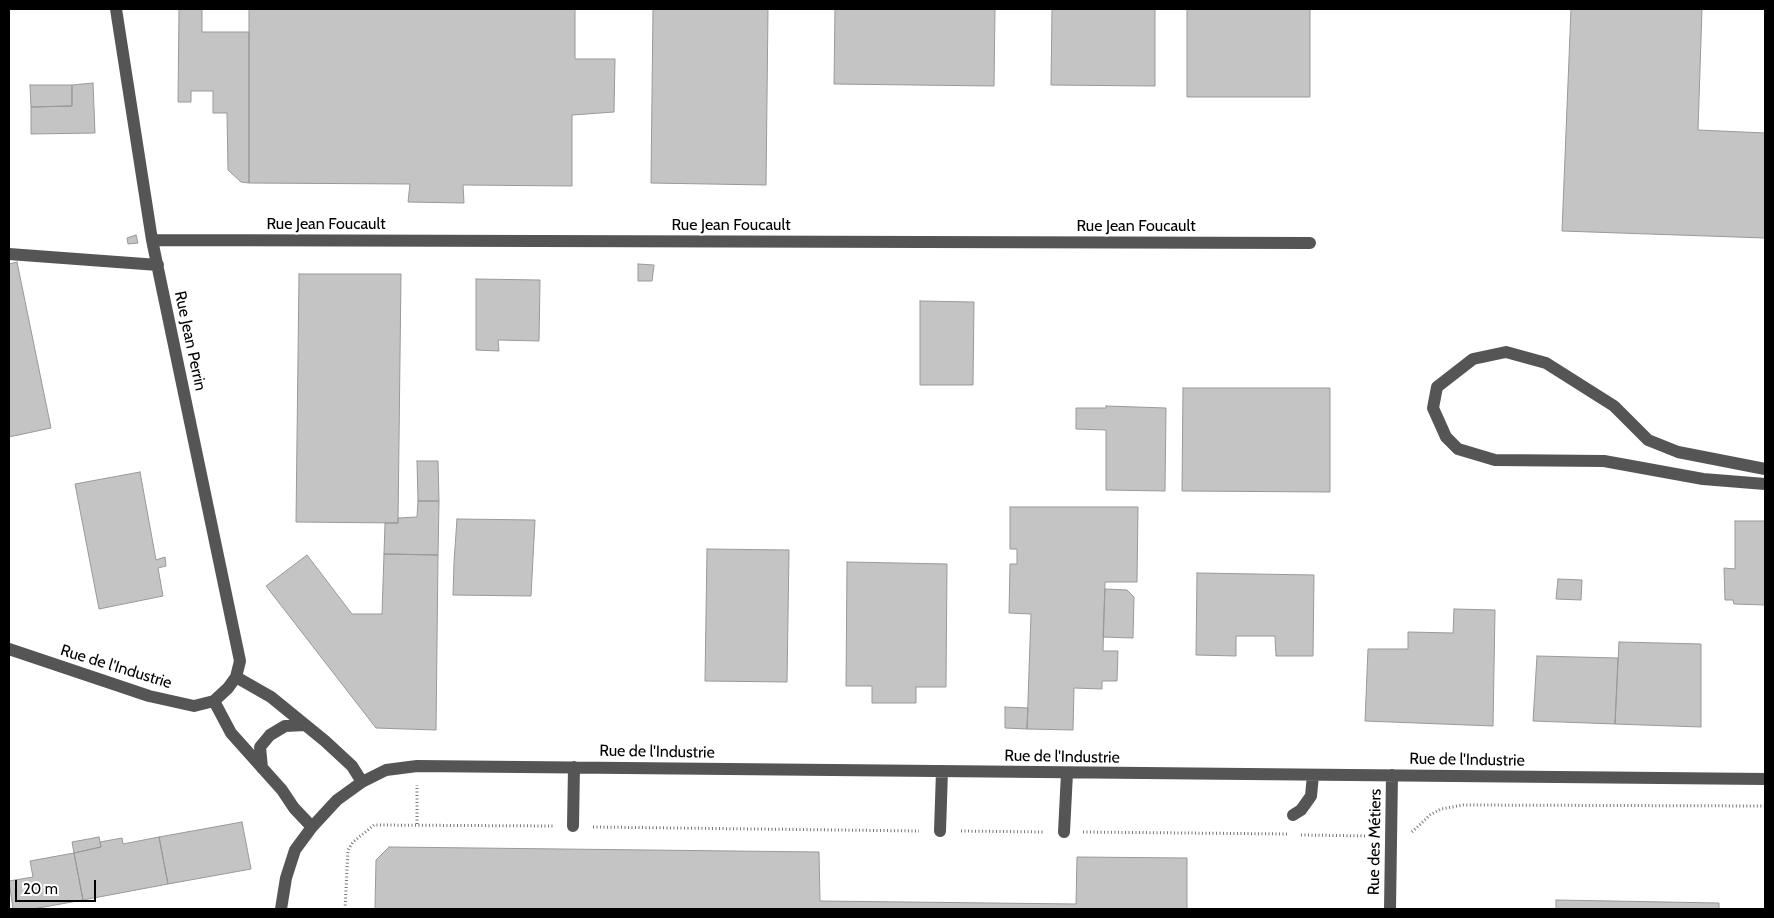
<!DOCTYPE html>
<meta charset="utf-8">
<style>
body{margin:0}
#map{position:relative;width:1774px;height:918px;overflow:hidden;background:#fff;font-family:Cabin,sans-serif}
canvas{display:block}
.frame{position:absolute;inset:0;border:10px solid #000;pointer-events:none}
.scale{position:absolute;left:15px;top:880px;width:81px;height:22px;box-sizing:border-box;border:2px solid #000;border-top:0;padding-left:6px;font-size:15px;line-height:18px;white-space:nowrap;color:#000;-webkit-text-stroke:4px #fff;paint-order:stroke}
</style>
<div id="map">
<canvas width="1774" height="918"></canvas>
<div class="frame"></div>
<div class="scale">20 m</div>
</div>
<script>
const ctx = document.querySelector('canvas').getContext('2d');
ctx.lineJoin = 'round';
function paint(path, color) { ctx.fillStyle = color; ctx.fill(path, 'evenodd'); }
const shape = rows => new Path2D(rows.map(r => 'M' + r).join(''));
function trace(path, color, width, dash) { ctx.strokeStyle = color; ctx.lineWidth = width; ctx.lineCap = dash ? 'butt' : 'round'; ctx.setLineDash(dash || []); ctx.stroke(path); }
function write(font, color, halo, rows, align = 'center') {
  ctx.font = font + ' Cabin,sans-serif'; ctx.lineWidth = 4.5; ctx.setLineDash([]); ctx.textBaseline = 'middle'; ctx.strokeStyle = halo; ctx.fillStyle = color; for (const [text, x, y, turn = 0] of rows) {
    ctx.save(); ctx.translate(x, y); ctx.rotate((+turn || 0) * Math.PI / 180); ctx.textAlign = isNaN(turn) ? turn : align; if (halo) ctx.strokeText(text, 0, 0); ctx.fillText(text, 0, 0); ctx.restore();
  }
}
const building = shape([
 [179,9,202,9,202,32,249,32,249,183,241,182,228,170,227,113,213,113,213,91,191,91,191,102,178,102,179,9],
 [249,9,575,9,575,59,615,59,614,112,572,115,572,186,463,185,464,203,408,202,410,184,249,183,249,9],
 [653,9,768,9,766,185,651,183,653,9],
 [835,9,995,9,994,86,834,84,835,9],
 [1052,9,1155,9,1155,86,1051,85,1052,9],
 [1187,9,1310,9,1310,97,1187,97,1187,9],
 [1571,9,1702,9,1698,130,1765,133,1765,238,1562,231,1571,9],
 [93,83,95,133,31,134,31,107,72,106,72,85,93,83],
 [30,85,72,85,72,106,31,107,30,85],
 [136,235,138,243,128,244,127,238,136,235],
 [17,262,51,428,9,437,9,264,17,262],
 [638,264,654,265,652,281,638,281,638,264],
 [299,274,401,274,398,523,296,522,299,274],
 [476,279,540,280,539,341,498,340,499,351,476,350,476,279],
 [920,301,974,302,973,385,920,385,920,301],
 [1183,388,1330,388,1330,492,1182,491,1183,388],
 [1106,406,1166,408,1165,491,1106,490,1106,430,1076,429,1076,408,1106,408,1106,406],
 [417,461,438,461,439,501,418,501,417,461],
 [140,472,156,560,165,557,166,566,158,568,163,596,99,609,75,484,140,472],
 [418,501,439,501,438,555,384,554,385,523,398,523,398,518,417,517,418,501],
 [1010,507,1138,507,1137,582,1105,582,1103,651,1118,651,1117,681,1102,681,1102,689,1074,688,1073,730,1027,729,1031,614,1009,613,1010,564,1017,564,1017,549,1010,549,1010,507],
 [457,519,535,520,531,596,453,595,454,562,457,519],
 [1735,521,1765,521,1765,605,1734,604,1733,600,1725,600,1724,568,1735,569,1735,521],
 [707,549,789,550,787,682,705,681,707,549],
 [384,554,438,555,436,730,376,728,266,586,307,555,352,614,382,614,384,554],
 [847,562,947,564,946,687,916,687,916,703,872,703,872,686,846,686,847,562],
 [1197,573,1314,575,1313,656,1276,656,1275,636,1236,636,1236,656,1196,655,1197,573],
 [1558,579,1582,580,1581,600,1556,599,1558,579],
 [1105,589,1127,590,1134,597,1133,638,1103,637,1105,589],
 [1454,609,1495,610,1493,726,1365,721,1368,649,1408,649,1408,632,1453,633,1454,609],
 [1619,642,1701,644,1701,727,1615,724,1619,642],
 [1537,656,1618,658,1615,724,1533,721,1537,656],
 [1005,707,1028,708,1027,729,1005,728,1005,707],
 [242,822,251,869,168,884,159,837,242,822],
 [99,837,101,847,74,853,72,842,99,837],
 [159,837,168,884,83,900,74,853,101,847,100,842,122,838,123,844,159,837],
 [389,847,819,852,820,901,1076,904,1077,857,1187,858,1187,909,375,909,376,860,389,847],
 [74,853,83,900,33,909,13,909,9,881,33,877,30,861,74,853],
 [1556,900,1719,903,1719,909,1556,909,1556,900]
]);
const path = shape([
 [417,824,417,785],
 [593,827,919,831],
 [961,831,1044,832],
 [1083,832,1287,834],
 [1412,832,1430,815,1441,809,1463,805,1765,806],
 [1301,835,1372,836],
 [345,909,348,850,353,842,374,825,554,826]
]);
const minor = shape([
 [152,240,1310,243],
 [9,254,158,265],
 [1765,469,1678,452,1648,440,1614,406,1546,363,1506,352,1473,359,1437,387,1433,408,1446,437,1458,449,1495,460,1604,461,1703,479,1765,484],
 [9,649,149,696,194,706,214,701,228,688,236,677,240,661,152,240,116,9],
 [236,677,271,697,325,741,352,766,362,782],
 [214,701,231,733,282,790,294,808,312,827],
 [262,768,260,747,270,735,285,726,305,725],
 [1293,815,1301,810,1311,796,1313,775],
 [573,826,574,767],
 [940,831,942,771],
 [1064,832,1067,773],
 [281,909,286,878,295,850,312,827,337,800,362,782,386,770,417,766,1765,779],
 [1390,909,1392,775]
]);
const streetNames = [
 ["Rue Jean Foucault",326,224],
 ["Rue Jean Foucault",731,225],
 ["Rue Jean Foucault",1136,226],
 ["Rue Jean Perrin",190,341,78],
 ["Rue de l'Industrie",116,667,17],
 ["Rue de l'Industrie",657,752,1],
 ["Rue de l'Industrie",1062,757,1],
 ["Rue de l'Industrie",1467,760,1],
 ["Rue des Métiers",1375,842,-89]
];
paint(building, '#c4c4c4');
trace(building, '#999', 1);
trace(path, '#777', 3, [1, 2.5]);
trace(minor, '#555', 12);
write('16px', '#000', '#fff', streetNames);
</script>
